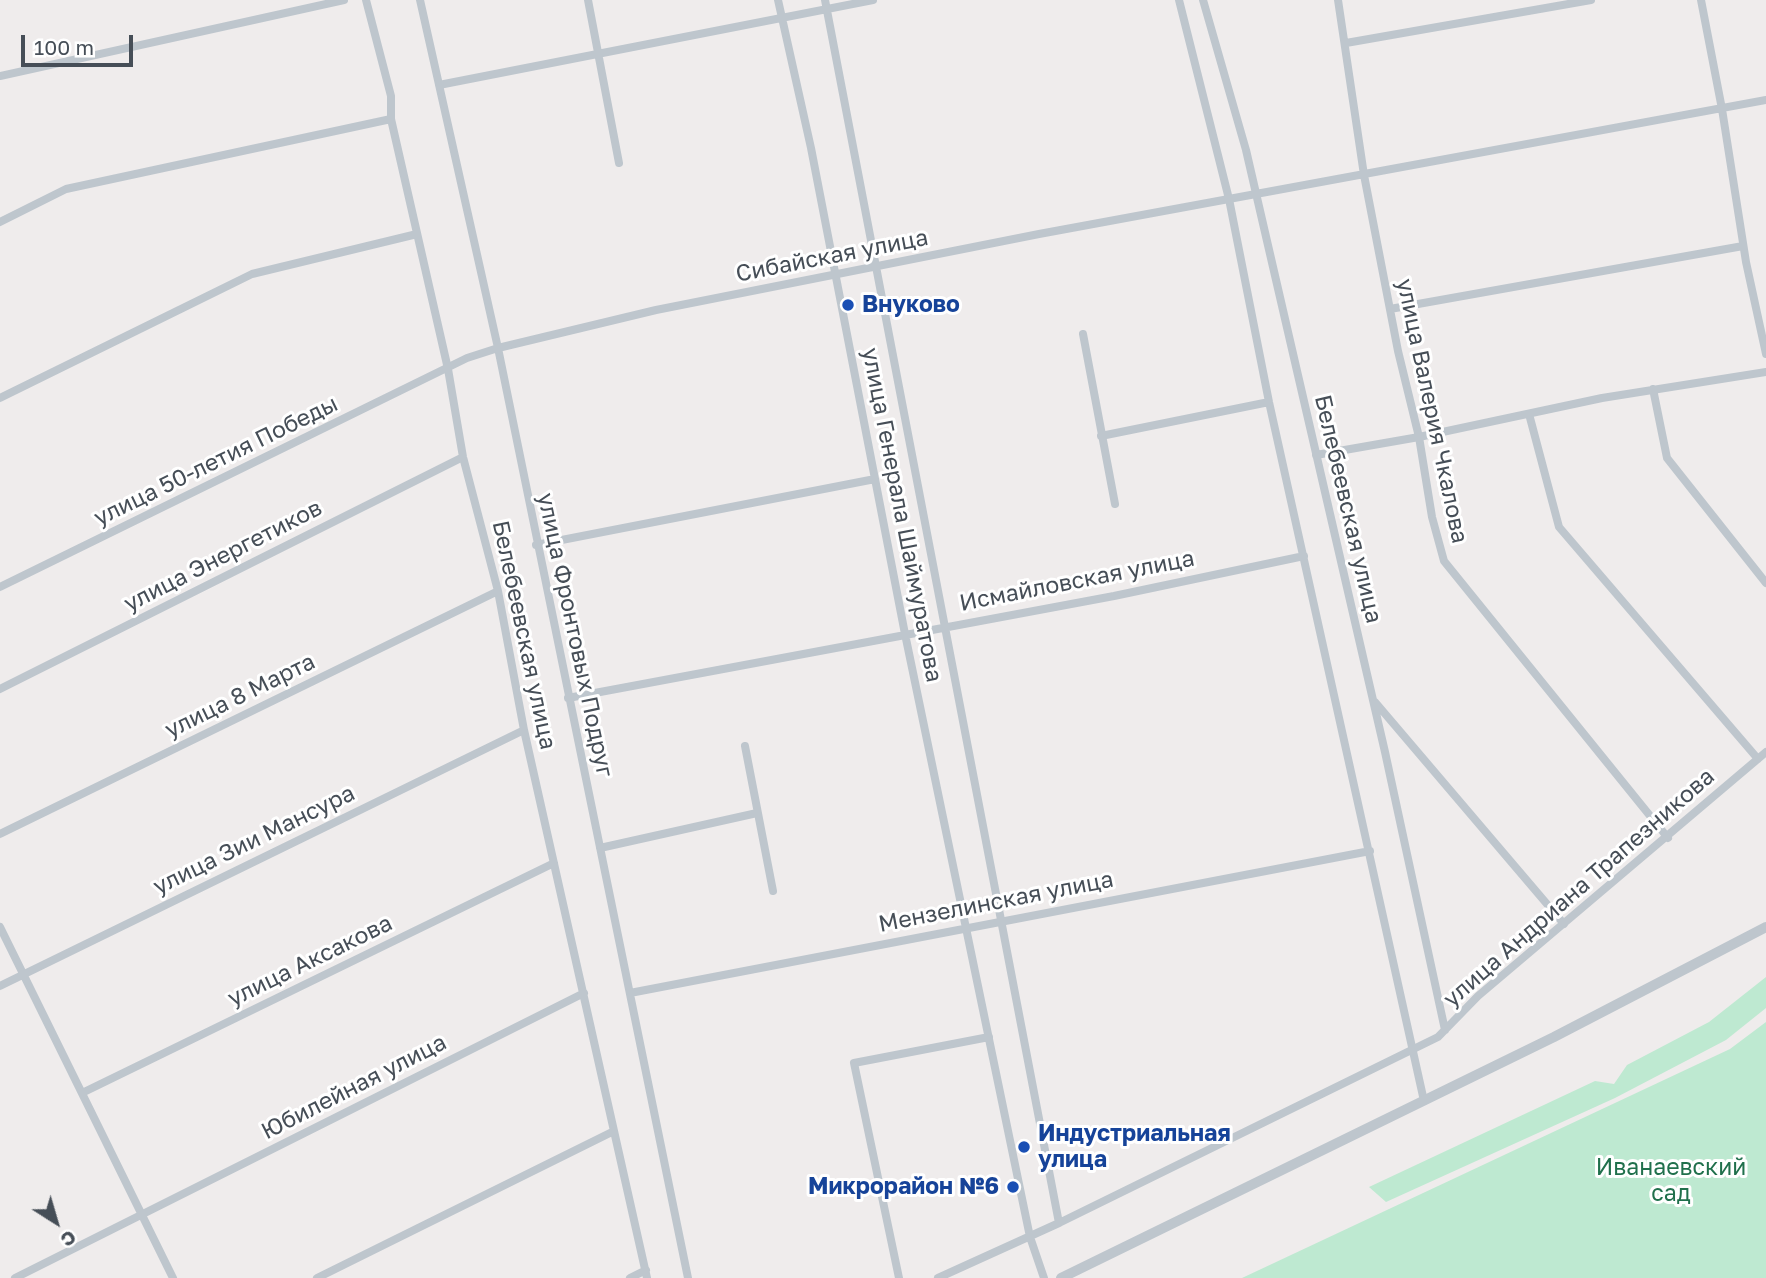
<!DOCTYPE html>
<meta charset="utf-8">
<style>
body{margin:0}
#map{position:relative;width:1766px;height:1278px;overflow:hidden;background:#efecec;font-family:"Golos Text",sans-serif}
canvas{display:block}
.north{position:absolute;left:21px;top:1187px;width:70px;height:70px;-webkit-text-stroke:5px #fff;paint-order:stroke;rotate:143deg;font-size:19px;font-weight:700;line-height:28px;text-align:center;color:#464e57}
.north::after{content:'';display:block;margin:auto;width:24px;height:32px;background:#464e57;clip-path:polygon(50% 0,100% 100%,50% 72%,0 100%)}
.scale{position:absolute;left:21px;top:35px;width:112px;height:32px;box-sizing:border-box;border:4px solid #464e57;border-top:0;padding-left:9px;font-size:21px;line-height:24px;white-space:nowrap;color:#464e57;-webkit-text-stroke:5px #fff;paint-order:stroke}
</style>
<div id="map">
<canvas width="1766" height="1278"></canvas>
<div class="north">С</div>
<div class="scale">100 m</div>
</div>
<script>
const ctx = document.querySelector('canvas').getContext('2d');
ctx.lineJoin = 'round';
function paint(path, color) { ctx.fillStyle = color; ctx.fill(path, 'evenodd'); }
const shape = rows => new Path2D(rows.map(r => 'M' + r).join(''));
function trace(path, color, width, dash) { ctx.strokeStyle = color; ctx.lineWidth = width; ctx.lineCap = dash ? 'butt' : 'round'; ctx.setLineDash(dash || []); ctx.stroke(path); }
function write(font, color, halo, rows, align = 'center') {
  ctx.font = font + ' "Golos Text",sans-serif'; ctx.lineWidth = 6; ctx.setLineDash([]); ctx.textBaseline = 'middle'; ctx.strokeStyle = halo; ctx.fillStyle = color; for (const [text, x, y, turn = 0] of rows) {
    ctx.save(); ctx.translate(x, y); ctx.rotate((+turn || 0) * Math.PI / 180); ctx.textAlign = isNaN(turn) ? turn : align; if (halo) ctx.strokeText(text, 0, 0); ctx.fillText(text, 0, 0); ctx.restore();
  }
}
const green = shape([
 [1766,977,1766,1008,1726,1040,1615,1098,1386,1202,1369,1187,1595,1081,1614,1084,1627,1065,1709,1022],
 [1766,1022,1766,1278,1242,1278,1730,1049]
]);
const minor = shape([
 [366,0,391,96,391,119,448,369,463,457,498,591,524,730,647,1278],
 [420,0,498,348,688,1278],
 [588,0,619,163],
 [778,0,811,148,905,634,983,1010,1030,1237,1044,1278],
 [825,0,1059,1223],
 [1179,0,1229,199,1269,402,1424,1101],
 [1203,0,1246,150,1385,752,1445,1030],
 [1338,0,1364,175,1398,351,1419,437,1432,517,1444,561,1668,838],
 [1701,0,1722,109,1746,262,1766,354],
 [1346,43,1591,0],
 [0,76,344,0],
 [439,85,873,0],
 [0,222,66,189,391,119],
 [1390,309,1743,246],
 [1083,334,1115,504],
 [1653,389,1667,458,1766,583],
 [0,398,252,274,417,234],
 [1529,414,1559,527,1758,759],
 [1101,436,1269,402],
 [1316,455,1419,437,1602,398,1766,372],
 [536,545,875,479],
 [0,587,467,358,498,348,656,310,1039,234,1766,100],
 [0,689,463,457],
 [568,698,1114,596,1304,556],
 [1375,702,1564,924],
 [745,746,773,891],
 [0,834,498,591],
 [600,848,757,813],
 [0,927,173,1278],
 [0,986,524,730],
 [630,993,1370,851],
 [82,1093,554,863],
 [15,1278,584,993],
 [317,1278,614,1131],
 [630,1278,646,1270],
 [899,1278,854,1063,989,1037],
 [938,1278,1059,1223,1438,1037,1478,996,1766,752]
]);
const tertiary = shape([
 [1061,1278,1554,1037,1766,927]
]);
const markers = [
 [848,305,7,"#1a4fb4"],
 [1024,1147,7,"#1a4fb4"],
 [1013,1187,7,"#1a4fb4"]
];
const streetNames = [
 ["Сибайская улица",832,256,-11],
 ["улица Валерия Чкалова",1432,411,78],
 ["улица 50-летия Победы",216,461,-26],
 ["Белебеевская улица",1348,509,77],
 ["улица Генерала Шаймуратова",902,515,79],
 ["улица Энергетиков",223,556,-27],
 ["Исмайловская улица",1077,581,-11],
 ["Белебеевская улица",524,635,78],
 ["улица Фронтовых Подруг",575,635,78],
 ["улица 8 Марта",240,696,-26],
 ["улица Зии Мансура",254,840,-26],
 ["улица Андриана Трапезникова",1579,888,-41],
 ["Мензелинская улица",996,902,-11],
 ["улица Аксакова",310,961,-26],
 ["Юбилейная улица",354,1087,-27]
];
const transitNames = [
 ["Внуково",862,305],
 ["Индустриальная",1038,1134],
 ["улица",1038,1160],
 ["Микрорайон №6",999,1187,"right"]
];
const parkNames = [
 ["Иванаевский",1671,1168],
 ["сад",1671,1194]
];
paint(green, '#bee9d1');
trace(minor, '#bec6cd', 8);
trace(tertiary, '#bec6cd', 10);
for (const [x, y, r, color] of markers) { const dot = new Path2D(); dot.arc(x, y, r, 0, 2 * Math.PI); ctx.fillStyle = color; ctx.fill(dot); trace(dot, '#fff', 2.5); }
write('23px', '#464e57', '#fff', streetNames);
write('bold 23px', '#164399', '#fff', transitNames, 'left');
write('23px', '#20704c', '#fff', parkNames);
</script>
